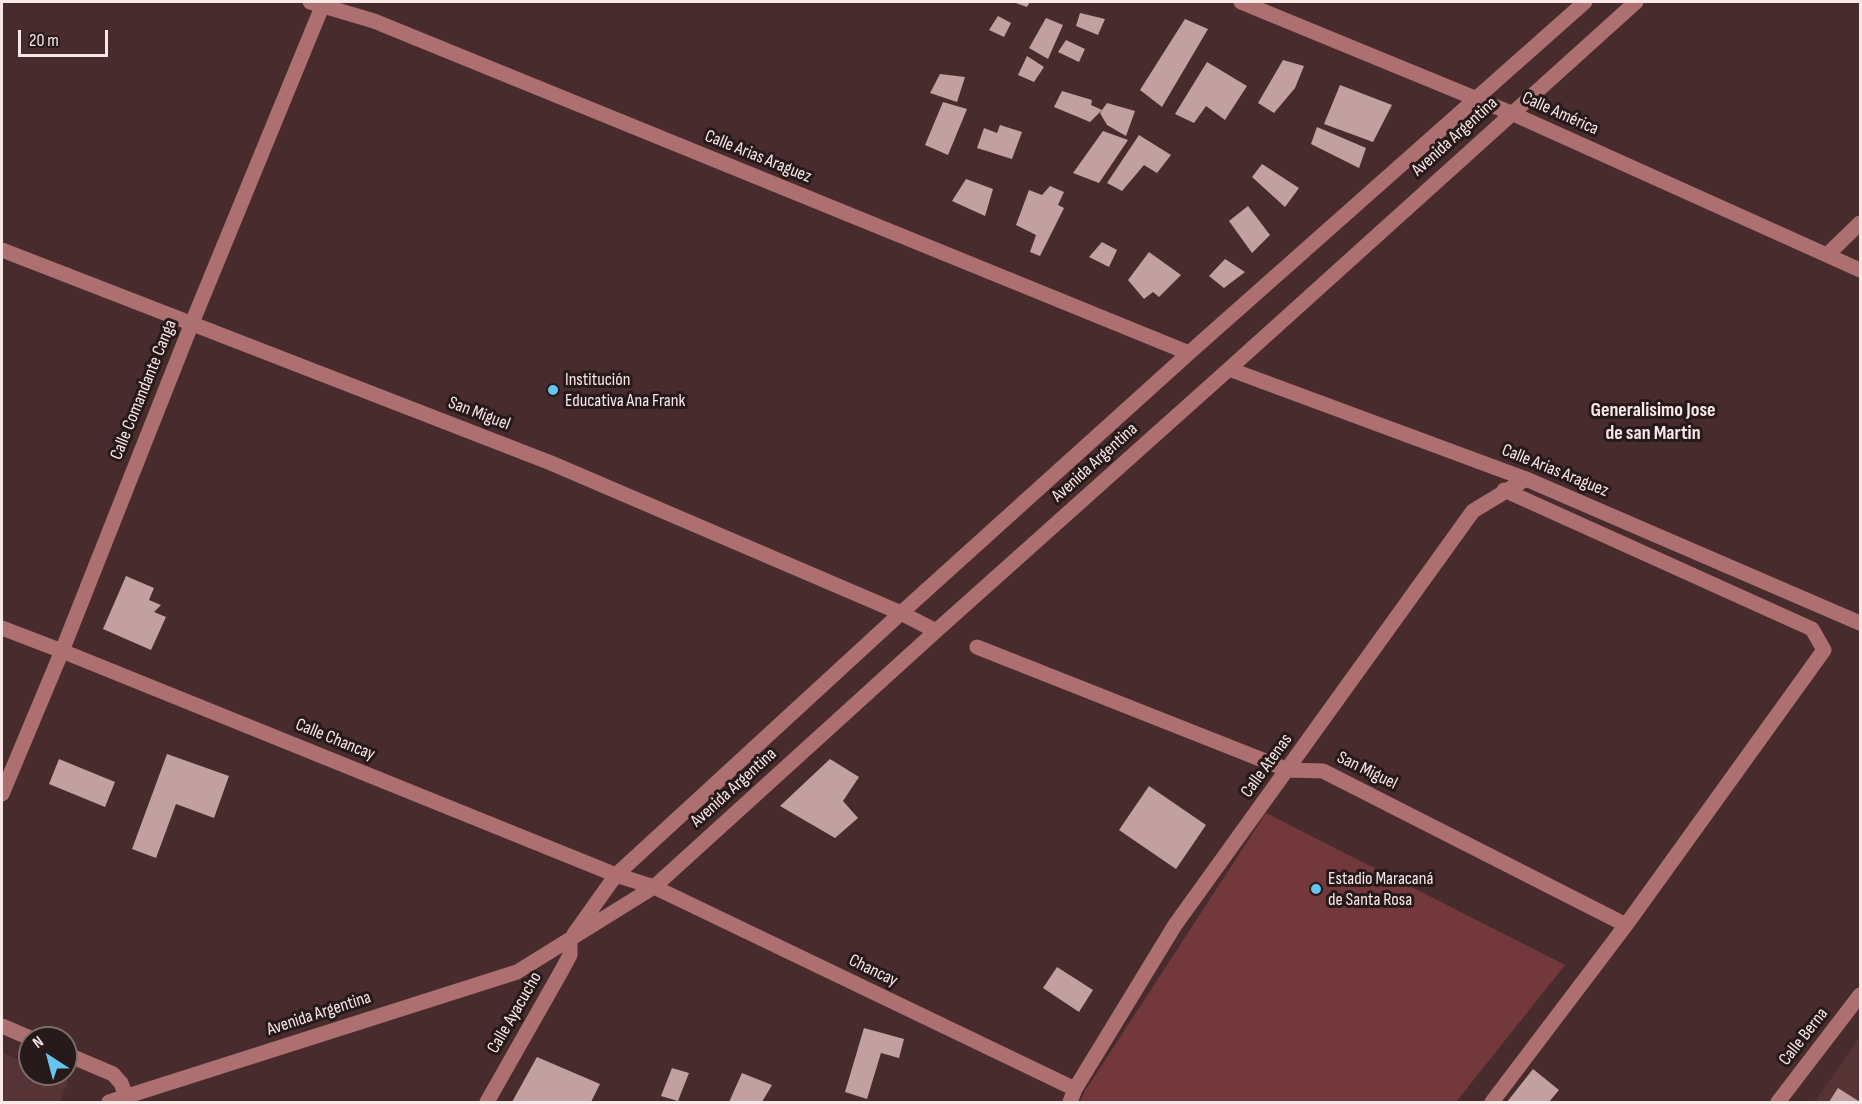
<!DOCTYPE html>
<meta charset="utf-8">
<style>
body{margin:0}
#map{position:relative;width:1862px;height:1104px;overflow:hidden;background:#482c2d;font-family:"Sofia Sans Condensed",sans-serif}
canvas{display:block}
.frame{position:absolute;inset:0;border:3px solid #fae7e7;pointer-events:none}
.north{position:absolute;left:18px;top:1026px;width:60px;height:60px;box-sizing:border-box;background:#261919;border:2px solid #7b6b6b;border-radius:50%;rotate:324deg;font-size:16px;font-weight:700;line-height:24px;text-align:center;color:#fae7e7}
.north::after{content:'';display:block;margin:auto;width:21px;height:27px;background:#65c5ee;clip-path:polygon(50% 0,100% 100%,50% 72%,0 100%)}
.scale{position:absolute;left:18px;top:30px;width:90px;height:27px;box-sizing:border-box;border:3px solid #fae7e7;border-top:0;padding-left:8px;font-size:18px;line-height:21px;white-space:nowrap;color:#fae7e7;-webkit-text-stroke:4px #261919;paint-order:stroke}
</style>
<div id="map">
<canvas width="1862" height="1104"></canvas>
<div class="frame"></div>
<div class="north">N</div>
<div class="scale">20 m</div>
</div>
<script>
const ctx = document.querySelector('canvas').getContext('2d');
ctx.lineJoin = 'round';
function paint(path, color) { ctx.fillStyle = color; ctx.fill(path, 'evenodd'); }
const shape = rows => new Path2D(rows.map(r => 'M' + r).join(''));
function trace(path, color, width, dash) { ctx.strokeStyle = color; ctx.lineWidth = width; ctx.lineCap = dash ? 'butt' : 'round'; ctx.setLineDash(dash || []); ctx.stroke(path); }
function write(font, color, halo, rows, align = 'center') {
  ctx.font = font + ' "Sofia Sans Condensed",sans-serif'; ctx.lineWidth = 6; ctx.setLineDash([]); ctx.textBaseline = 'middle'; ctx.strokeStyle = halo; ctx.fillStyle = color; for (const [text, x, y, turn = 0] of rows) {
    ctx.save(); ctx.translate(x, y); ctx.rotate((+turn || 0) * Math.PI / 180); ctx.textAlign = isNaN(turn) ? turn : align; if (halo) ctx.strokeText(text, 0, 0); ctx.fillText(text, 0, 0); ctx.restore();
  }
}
const built = shape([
 [1860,1036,1860,1102,1814,1102,1835,1073],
 [2,1052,30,1065,30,1074,52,1074,68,1081,60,1102,2,1102]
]);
const green = shape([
 [1266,813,1565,965,1456,1102,1080,1102,1085,1091]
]);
const building = shape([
 [1013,2,1030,2,1027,7],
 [1080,13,1105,19,1098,35,1076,26],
 [998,16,1011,23,1004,37,989,30],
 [1046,18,1063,25,1048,59,1029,48],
 [1185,19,1208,29,1162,107,1140,90],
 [1066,40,1085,49,1079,62,1058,52],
 [1027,56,1044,67,1034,82,1018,75],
 [1283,60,1304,66,1295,88,1274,113,1258,103],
 [1207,62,1247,86,1225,120,1206,106,1194,123,1175,114],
 [940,74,965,77,957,102,930,93],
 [1340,85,1392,105,1373,142,1324,124],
 [1062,91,1092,100,1091,105,1102,110,1107,103,1135,111,1126,136,1107,125,1100,113,1102,110,1090,122,1054,107],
 [943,102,967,109,948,155,925,145],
 [1000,125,1022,132,1012,159,977,148,984,128,997,133],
 [1317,127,1366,148,1359,168,1311,144],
 [1103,131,1128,140,1099,183,1073,173],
 [1139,135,1171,155,1157,173,1144,165,1122,191,1107,183],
 [1262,164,1299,188,1285,207,1252,177],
 [966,179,993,189,985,216,952,201],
 [1050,186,1064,192,1058,205,1064,208,1040,256,1030,252,1036,235,1016,225,1029,190,1042,195],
 [1248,206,1270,235,1252,253,1229,221],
 [1102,242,1117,250,1109,267,1089,257],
 [1149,252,1181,275,1159,297,1153,292,1144,299,1128,280],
 [1225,259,1245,272,1224,288,1209,276],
 [126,576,154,588,149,600,161,605,154,612,166,617,151,650,103,629],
 [167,754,229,776,214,818,176,804,156,858,132,849],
 [59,759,115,782,105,807,49,784],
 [830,759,859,777,843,801,858,818,835,838,780,806],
 [1149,786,1206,825,1176,869,1119,830],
 [1057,967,1093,990,1079,1012,1043,988],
 [864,1028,904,1039,899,1058,881,1053,867,1099,845,1092],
 [537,1057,600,1084,591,1102,512,1102],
 [672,1068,689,1073,678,1101,661,1096],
 [1533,1069,1559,1090,1549,1102,1507,1102],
 [742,1073,772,1085,762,1102,729,1102],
 [1838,1088,1860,1102,1829,1102]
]);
const minor = shape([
 [310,2,374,21,1189,353],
 [1241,2,1511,113,1860,270],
 [2,250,551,463,901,613,936,631],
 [1827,255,1860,223],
 [1229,369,1526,479,1860,623],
 [2,628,62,651,616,875,654,887,1075,1089],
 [977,647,1288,770,1323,771,1626,925],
 [2,794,62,651,192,323,324,2],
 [574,934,616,875,901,613,1189,353,1585,2],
 [2,1026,30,1038],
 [66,1054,113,1074,121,1083,126,1096],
 [109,1102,517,972,654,887,936,631,1229,369,1636,2],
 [487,1102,562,970,570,955,570,940],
 [1070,1102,1075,1089,1175,925,1473,511,1526,479],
 [1492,1102,1626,925,1824,650,1812,629,1504,490],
 [1778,1102,1860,995]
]);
const markers = [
 [553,390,6,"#65c5ee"],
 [1316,889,6,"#65c5ee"]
];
const streetNames = [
 ["Calle América",1560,114,24],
 ["Avenida Argentina",1455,137,-42],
 ["Calle Arias Araguez",758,157,22],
 ["Calle Comandante Canga",144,390,-68],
 ["San Miguel",479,414,21],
 ["Avenida Argentina",1095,463,-42],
 ["Calle Arias Araguez",1555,471,22],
 ["Calle Chancay",335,740,22],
 ["Calle Atenas",1267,766,-54],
 ["San Miguel",1367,771,26],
 ["Avenida Argentina",734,788,-42],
 ["Chancay",873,971,26],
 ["Calle Ayacucho",515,1013,-60],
 ["Avenida Argentina",319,1014,-18],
 ["Calle Berna",1804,1037,-52]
];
const poiNames = [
 ["Institución",565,380],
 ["Educativa Ana Frank",565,401],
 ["Estadio Maracaná",1328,879],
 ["de Santa Rosa",1328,900]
];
const neighbourhoodNames = [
 ["Generalisimo Jose",1653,411],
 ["de san Martin",1653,434]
];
paint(built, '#563334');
paint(green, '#73383b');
paint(building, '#c3a0a0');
trace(minor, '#ad6f70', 15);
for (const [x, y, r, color] of markers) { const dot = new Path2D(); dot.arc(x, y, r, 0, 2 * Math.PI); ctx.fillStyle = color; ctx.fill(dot); trace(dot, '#261919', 2); }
write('18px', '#fae7e7', '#261919', streetNames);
write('18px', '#fae7e7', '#261919', poiNames, 'left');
write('bold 20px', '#fae7e7', '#261919', neighbourhoodNames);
</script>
